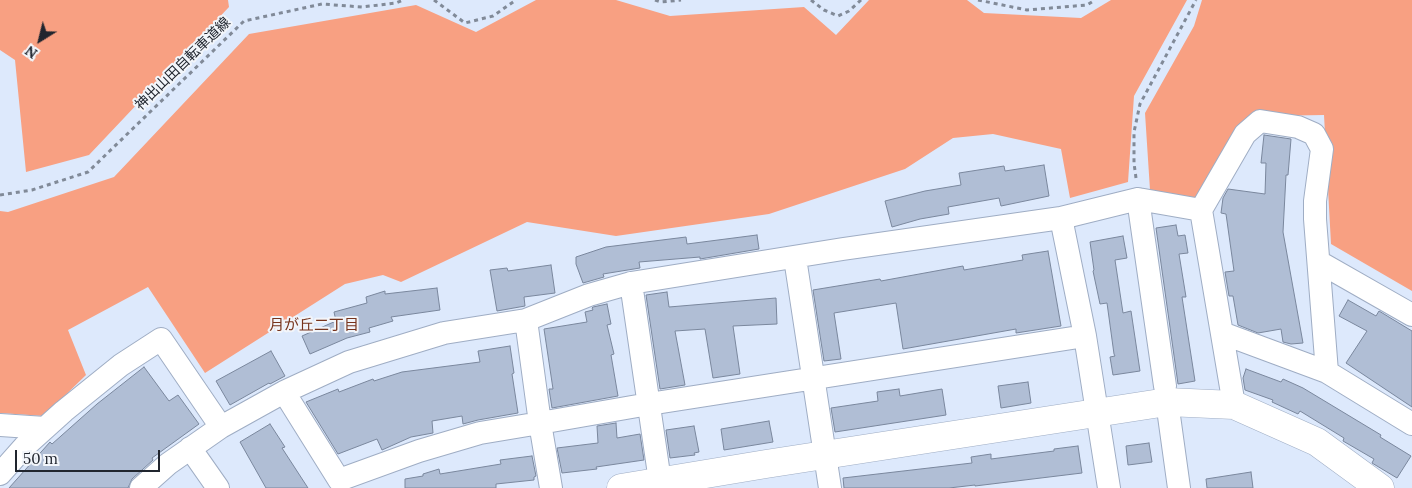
<!DOCTYPE html>
<meta charset="utf-8">
<style>
body{margin:0}
#map{position:relative;width:1412px;height:488px;overflow:hidden;background:#dde9fc;font-family:Lora,serif}
canvas{display:block}
.north{position:absolute;left:15px;top:15px;width:50px;height:50px;-webkit-text-stroke:4px #f2f5fa;paint-order:stroke;rotate:216deg;font-size:14px;font-weight:700;line-height:20px;text-align:center;color:#20252e}
.north::after{content:'';display:block;margin:auto;width:18px;height:22px;background:#20252e;clip-path:polygon(50% 0,100% 100%,50% 72%,0 100%)}
.scale{position:absolute;left:15px;top:450px;width:145px;height:22px;box-sizing:border-box;border:2px solid #20252e;border-top:0;padding-left:6px;font-size:15px;line-height:18px;white-space:nowrap;color:#20252e;-webkit-text-stroke:4px #f2f5fa;paint-order:stroke}
</style>
<div id="map">
<canvas width="1412" height="488"></canvas>
<div class="north">N</div>
<div class="scale">50 m</div>
</div>
<script>
const ctx = document.querySelector('canvas').getContext('2d');
ctx.lineJoin = 'round';
function paint(path, color) { ctx.fillStyle = color; ctx.fill(path, 'evenodd'); }
const shape = rows => new Path2D(rows.map(r => 'M' + r).join(''));
function trace(path, color, width, dash) { ctx.strokeStyle = color; ctx.lineWidth = width; ctx.lineCap = dash ? 'butt' : 'round'; ctx.setLineDash(dash || []); ctx.stroke(path); }
function write(font, color, halo, rows, align = 'center') {
  ctx.font = font + ' Lora,"Noto Sans JP",serif'; ctx.lineWidth = 4; ctx.setLineDash([]); ctx.textBaseline = 'middle'; ctx.strokeStyle = halo; ctx.fillStyle = color; for (const [text, x, y, turn = 0] of rows) {
    ctx.save(); ctx.translate(x, y); ctx.rotate((+turn || 0) * Math.PI / 180); ctx.textAlign = isNaN(turn) ? turn : align; if (halo) ctx.strokeText(text, 0, 0); ctx.fillText(text, 0, 0); ctx.restore();
  }
}
const forest = shape([
 [0,0,228,0,229,7,89,155,26,172,15,60,0,50],
 [536,0,616,0,670,16,804,7,836,35,869,0,967,0,984,13,1081,18,1111,0,1187,0,1134,96,1128,182,1070,198,1061,149,993,134,953,138,905,169,769,214,616,236,527,222,401,282,383,275,345,284,205,373,148,287,68,330,86,375,44,416,0,413,0,211,8,212,114,177,249,34,416,5,476,32],
 [1202,0,1412,0,1412,291,1331,244,1324,115,1264,116,1194,200,1150,190,1145,113,1194,26]
]);
const building = shape([
 [1264,135,1291,139,1288,175,1286,175,1283,232,1303,343,1291,344,1283,342,1281,329,1258,333,1238,325,1233,296,1229,296,1225,272,1234,271,1226,214,1221,213,1223,198,1228,189,1265,194,1266,163,1261,163,1264,135],
 [1044,165,1049,196,1001,206,999,198,948,207,949,214,920,219,892,227,885,201,925,191,961,185,959,173,1004,166,1005,171,1044,165],
 [1176,225,1178,236,1185,235,1188,253,1179,254,1186,297,1182,297,1195,381,1178,384,1156,228,1176,225],
 [757,235,759,249,700,259,700,257,639,262,640,268,603,274,604,277,583,283,576,264,576,257,606,247,686,237,687,244,757,235],
 [1123,236,1127,258,1115,260,1123,313,1131,311,1140,371,1113,375,1110,357,1115,356,1114,354,1107,303,1100,304,1093,271,1094,270,1090,242,1123,236],
 [1048,251,1061,326,1016,333,1016,329,903,349,896,303,834,313,841,359,824,361,813,290,880,279,881,281,963,266,964,270,1023,260,1022,255,1048,251],
 [551,265,555,293,524,297,525,306,497,311,490,270,507,268,508,271,551,265],
 [437,288,440,310,391,317,393,321,369,328,370,332,347,338,310,354,302,336,336,321,334,312,367,303,366,297,385,291,385,294,437,288],
 [667,292,669,307,776,298,777,324,733,326,740,374,713,378,705,329,675,331,685,385,660,389,646,295,667,292],
 [1348,300,1376,316,1379,311,1412,331,1412,407,1346,363,1367,331,1339,316,1348,300],
 [607,304,611,324,607,325,614,354,611,355,618,396,552,408,549,389,553,389,544,329,587,322,585,312,593,310,592,308,593,307,607,304],
 [510,346,514,373,512,374,518,413,478,420,463,424,462,416,432,421,433,433,411,437,382,450,377,439,338,454,306,402,338,389,339,392,373,379,374,381,402,372,480,362,478,351,510,346],
 [271,351,285,376,270,384,269,383,230,405,216,381,271,351],
 [144,367,169,401,178,395,199,424,152,458,153,460,132,479,128,488,9,488,50,442,52,444,97,404,144,367],
 [1246,369,1281,382,1283,379,1303,388,1381,435,1380,437,1411,456,1397,478,1372,463,1374,459,1343,441,1344,438,1300,411,1298,414,1272,402,1273,400,1245,390,1243,378,1246,369],
 [1028,382,1031,403,1001,408,998,386,1028,382],
 [899,389,900,396,942,389,946,415,835,432,831,408,878,401,877,392,899,389],
 [769,421,773,442,724,450,721,429,769,421],
 [616,423,617,438,640,434,644,460,596,467,597,469,562,473,557,448,598,443,597,426,616,423],
 [270,424,285,447,282,448,308,488,266,488,240,442,270,424],
 [694,426,699,452,694,453,695,455,670,458,666,430,694,426],
 [1149,443,1152,462,1128,465,1126,446,1149,443],
 [1078,446,1082,473,975,486,975,485,949,488,844,488,843,478,972,463,971,457,991,454,991,459,1054,451,1054,449,1078,446],
 [532,456,536,476,534,477,534,480,496,484,496,488,405,488,405,479,423,476,423,474,439,469,440,474,501,464,500,460,532,456],
 [1251,472,1253,488,1207,488,1206,479,1251,472]
]);
const path = shape([
 [434,0,465,23,493,16,516,0],
 [655,0,661,2,681,0],
 [811,0,824,10,838,16,849,11,861,0],
 [978,0,1027,10,1087,5,1095,0],
 [1136,178,1134,163,1134,132,1140,104,1196,0],
 [0,195,32,190,88,172,244,21,322,4,362,7,396,3,403,0]
]);
const street = shape([
 [1138,199,1165,386],
 [1061,218,1138,199,1201,210],
 [795,258,830,488],
 [1319,262,1412,315],
 [631,283,661,488],
 [526,320,540,423,649,404,1085,336],
 [1222,333,1327,372,1412,424],
 [284,392,339,480,419,451,480,433,540,423,551,488],
 [1234,405,1201,210,1245,134,1260,121,1298,127,1314,134,1322,149,1315,201,1315,219,1327,372],
 [1169,416,1179,488],
 [0,425,45,428],
 [190,448,218,488],
 [0,474,24,447,64,411,121,365,161,339,221,427],
 [141,488,168,464,221,427,284,392,349,362,444,333,526,320,589,295,631,283,843,249,1061,218,1085,336,1109,488]
]);
const secondary = shape([
 [621,488,766,464,1167,402,1234,405,1317,442,1380,488]
]);
const streetNames = [
 ["神出山田自転車道線",183,64,-44]
];
const neighbourhoodNames = [
 ["月が丘二丁目",314,326]
];
paint(forest, '#f8a082');
paint(building, '#b0bed5');
trace(building, '#7a879d', 1);
trace(street, '#9fadc4', 24);
trace(secondary, '#9fadc4', 29);
trace(path, '#818a98', 3, [4, 4]);
trace(street, '#fff', 22);
trace(secondary, '#fff', 28);
write('14px', '#20252e', '#f2f5fa', streetNames);
write('15px', '#76331c', '#f2f5fa', neighbourhoodNames);
</script>
